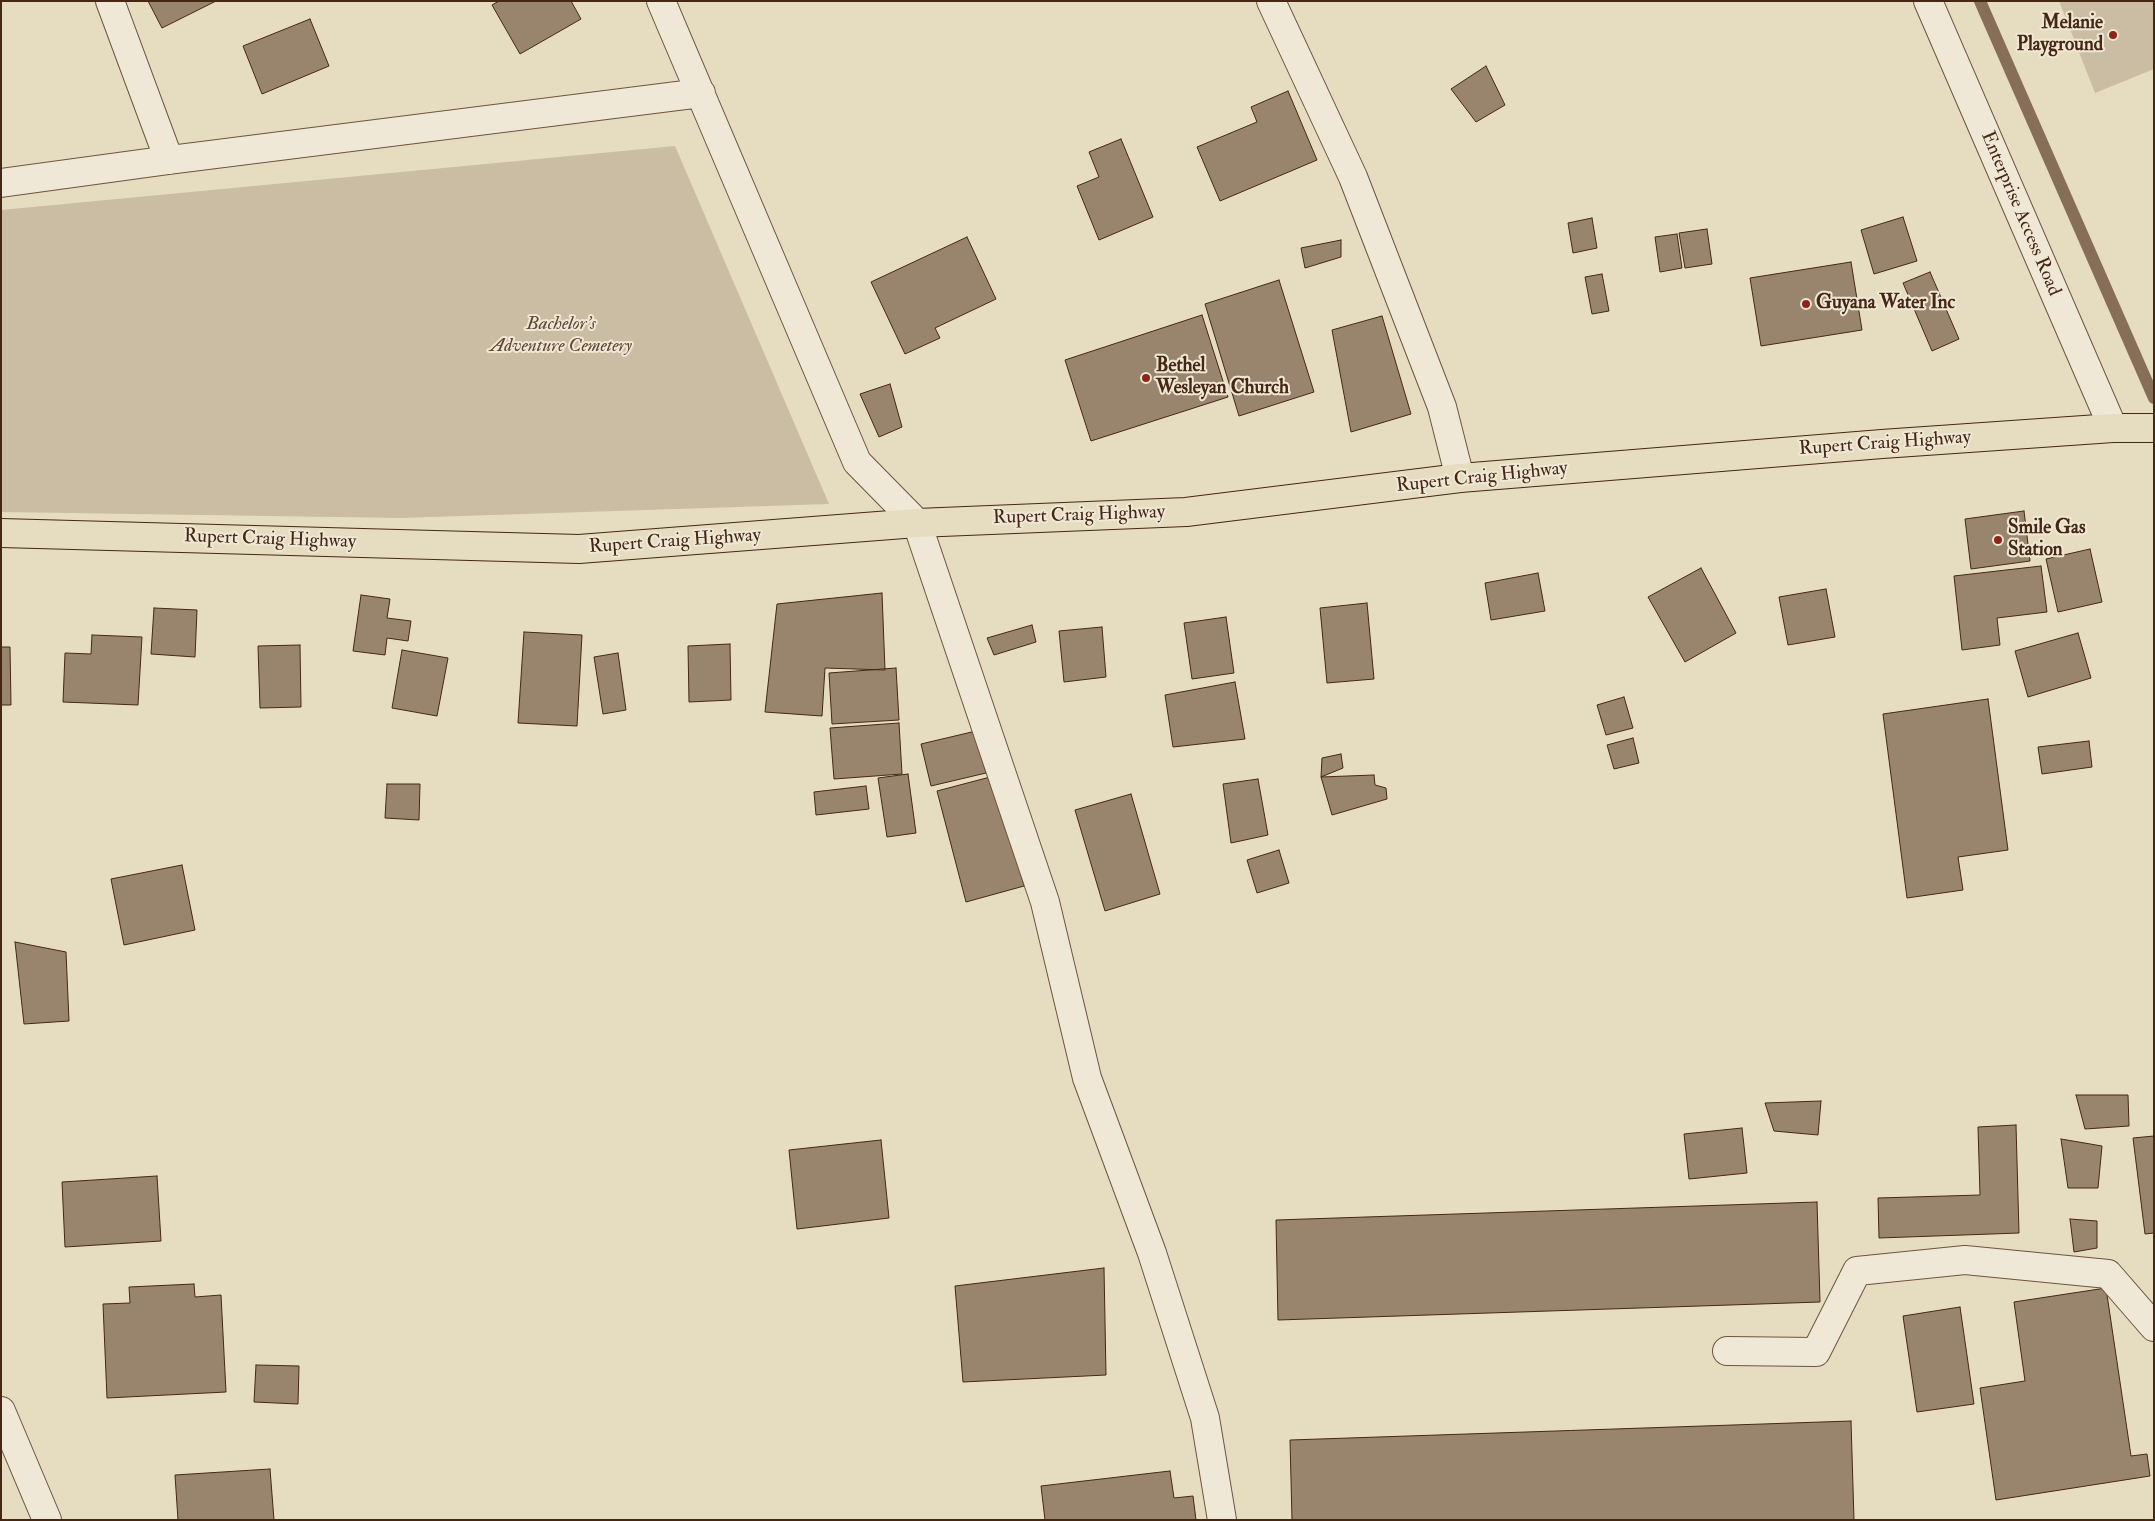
<!DOCTYPE html>
<style>
body{margin:0}
#map{position:relative;width:2155px;height:1521px;overflow:hidden;background:#e6dcc0;font-family:"IM FELL Double Pica",serif}
canvas{display:block}
.frame{position:absolute;inset:0;border:2px solid #462714;pointer-events:none}
</style>
<div id="map">
<canvas width="2155" height="1521"></canvas>
<div class="frame"></div>
</div>
<script>
const ctx = document.querySelector('canvas').getContext('2d');
ctx.lineJoin = 'round';
function paint(path, color) { ctx.fillStyle = color; ctx.fill(path, 'evenodd'); }
const shape = rows => new Path2D(rows.map(r => 'M' + r).join(''));
function trace(path, color, width, dash) { ctx.strokeStyle = color; ctx.lineWidth = width; ctx.lineCap = dash ? 'butt' : 'round'; ctx.setLineDash(dash || []); ctx.stroke(path); }
function write(font, color, halo, rows, align = 'center') {
  ctx.font = font + ' "IM FELL Double Pica",serif'; ctx.lineWidth = 4; ctx.setLineDash([]); ctx.textBaseline = 'middle'; ctx.strokeStyle = halo; ctx.fillStyle = color; for (const [text, x, y, turn = 0] of rows) {
    ctx.save(); ctx.translate(x, y); ctx.rotate((+turn || 0) * Math.PI / 180); ctx.textAlign = isNaN(turn) ? turn : align; if (halo) ctx.strokeText(text, 0, 0); ctx.fillText(text, 0, 0); ctx.restore();
  }
}
const green = shape([
 [2059,1,2154,1,2154,69,2095,93],
 [675,146,829,504,401,518,1,512,1,210]
]);
const stream = shape([
 [1980,1,2154,398]
]);
const building = shape([
 [148,1,216,1,162,28,148,1],
 [499,1,571,1,581,19,520,54,492,5,499,1],
 [310,19,329,66,262,94,243,46,310,19],
 [1486,66,1505,105,1476,122,1451,89,1486,66],
 [1288,91,1317,160,1220,201,1197,147,1257,122,1251,107,1288,91],
 [1121,139,1153,217,1099,240,1077,186,1099,177,1089,152,1121,139],
 [1903,217,1917,261,1874,274,1861,230,1903,217],
 [1592,218,1597,248,1573,253,1568,223,1592,218],
 [1707,229,1712,264,1685,268,1679,233,1707,229],
 [1677,234,1682,268,1660,272,1655,237,1677,234],
 [967,237,996,299,935,328,940,338,905,354,871,282,967,237],
 [1341,240,1341,257,1305,268,1301,248,1341,240],
 [1851,262,1862,330,1761,346,1750,278,1851,262],
 [1930,272,1959,339,1932,351,1903,283,1930,272],
 [1602,274,1609,311,1592,314,1585,277,1602,274],
 [1279,280,1314,392,1239,416,1205,304,1279,280],
 [1202,315,1228,397,1091,441,1065,360,1202,315],
 [1382,316,1411,414,1351,432,1332,330,1382,316],
 [890,384,902,427,879,437,860,394,890,384],
 [2024,511,2030,561,1971,569,1965,519,2024,511],
 [2090,549,2102,602,2058,612,2046,559,2090,549],
 [2041,566,2047,612,1997,618,2000,645,1962,650,1954,576,2041,566],
 [1701,568,1736,633,1685,662,1648,597,1701,568],
 [1538,573,1545,611,1491,620,1485,583,1538,573],
 [1826,589,1835,637,1788,645,1779,597,1826,589],
 [882,593,885,670,825,668,822,716,765,712,777,604,882,593],
 [361,595,390,599,387,618,411,621,408,641,387,638,385,655,353,651,361,595],
 [1367,603,1374,679,1327,683,1320,608,1367,603],
 [154,608,197,610,195,657,151,654,154,608],
 [1226,617,1234,673,1192,679,1184,623,1226,617],
 [1032,625,1036,642,994,655,987,638,1032,625],
 [1102,627,1106,677,1064,682,1059,631,1102,627],
 [524,632,582,635,577,726,518,723,524,632],
 [2078,633,2091,678,2028,697,2015,651,2078,633],
 [92,635,142,637,138,705,63,702,65,653,91,654,92,635],
 [730,644,731,700,689,702,688,646,730,644],
 [300,645,301,707,260,708,258,646,300,645],
 [1,647,10,647,11,705,1,705,1,647],
 [402,650,448,658,437,716,392,708,402,650],
 [618,653,626,710,603,714,594,657,618,653],
 [896,668,899,720,832,724,829,673,896,668],
 [1235,682,1245,739,1173,747,1165,695,1235,682],
 [1624,697,1633,728,1606,735,1597,705,1624,697],
 [1988,699,2008,850,1958,857,1963,890,1907,898,1883,714,1988,699],
 [899,723,902,774,834,779,830,728,899,723],
 [976,731,986,773,931,786,921,744,976,731],
 [1633,738,1639,763,1614,769,1607,745,1633,738],
 [2089,741,2092,767,2042,774,2038,747,2089,741],
 [1341,754,1343,768,1321,777,1322,758,1341,754],
 [908,774,916,833,887,837,878,778,908,774],
 [1374,775,1375,785,1386,788,1387,799,1332,815,1321,777,1374,775],
 [994,776,1024,886,966,902,937,791,994,776],
 [1258,779,1268,835,1231,843,1223,784,1258,779],
 [387,784,420,784,419,820,385,818,387,784],
 [866,786,869,809,816,815,814,792,866,786],
 [1131,794,1160,894,1105,911,1075,810,1131,794],
 [1279,850,1289,883,1257,893,1247,860,1279,850],
 [182,865,195,930,124,945,111,879,182,865],
 [15,942,66,952,69,1021,24,1024,15,942],
 [2076,1095,2128,1095,2129,1126,2085,1129,2076,1095],
 [1821,1101,1818,1135,1774,1131,1765,1103,1821,1101],
 [2016,1125,2019,1233,1879,1238,1878,1198,1980,1195,1978,1127,2016,1125],
 [1742,1128,1747,1173,1689,1179,1684,1134,1742,1128],
 [2154,1136,2154,1233,2145,1234,2133,1138,2154,1136],
 [2061,1139,2102,1146,2098,1188,2068,1188,2061,1139],
 [881,1140,889,1218,797,1229,789,1150,881,1140],
 [157,1176,161,1241,65,1247,62,1182,157,1176],
 [1817,1202,1820,1302,1278,1320,1276,1220,1817,1202],
 [2070,1219,2097,1221,2097,1248,2074,1252,2070,1219],
 [1104,1268,1106,1375,963,1382,955,1286,1104,1268],
 [194,1284,195,1297,221,1295,226,1392,107,1398,103,1304,130,1303,129,1287,194,1284],
 [2106,1288,2131,1456,2147,1454,2150,1476,1996,1500,1980,1388,2025,1381,2014,1302,2106,1288],
 [1960,1307,1974,1404,1917,1412,1903,1316,1960,1307],
 [256,1365,299,1366,298,1404,254,1402,256,1365],
 [1851,1421,1854,1520,1292,1520,1290,1440,1851,1421],
 [270,1469,274,1520,178,1520,175,1475,270,1469],
 [1170,1471,1174,1498,1193,1496,1196,1520,1045,1520,1041,1486,1170,1471]
]);
const minor = shape([
 [110,1,169,160],
 [661,1,857,462,917,523,1045,902,1087,1078,1152,1253,1205,1418,1222,1520],
 [1271,1,1353,177,1442,407,1460,478],
 [1928,1,2113,428],
 [1,183,169,160,701,93],
 [1727,1351,1816,1352,1857,1271,1965,1260,2108,1274,2154,1327],
 [1,1411,47,1520]
]);
const major = shape([
 [1,533,579,549,917,523,1186,512,1460,478,1882,444,2113,428,2154,428]
]);
const markers = [
 [2113,35,5,"#8f2418"],
 [1806,304,5,"#8f2418"],
 [1146,378,5,"#8f2418"],
 [1998,540,5,"#8f2418"]
];
const poiNames = [
 ["Melanie",2103,24,"right"],
 ["Playground",2103,46,"right"],
 ["Guyana Water Inc",1816,304],
 ["Bethel",1156,367],
 ["Wesleyan Church",1156,389],
 ["Smile Gas",2008,529],
 ["Station",2008,551]
];
const streetNames = [
 ["Enterprise Access Road",2020,214,67],
 ["Rupert Craig Highway",1885,444,-4],
 ["Rupert Craig Highway",1482,478,-6],
 ["Rupert Craig Highway",1079,516,-2],
 ["Rupert Craig Highway",270,540,2],
 ["Rupert Craig Highway",675,542,-4]
];
const parkNames = [
 ["Bachelor's",561,325],
 ["Adventure Cemetery",561,347]
];
paint(green, '#cbbda3');
trace(stream, '#866e58', 12);
paint(building, '#99856d');
trace(building, '#462714', 1);
trace(minor, '#6e543f', 30);
trace(major, '#462714', 30);
trace(minor, '#efe8d6', 28);
trace(major, '#e6dcc0', 28);
for (const [x, y, r, color] of markers) { const dot = new Path2D(); dot.arc(x, y, r, 0, 2 * Math.PI); ctx.fillStyle = color; ctx.fill(dot); trace(dot, '#efe8d6', 2); }
write('bold 19px', '#462714', '#efe8d6', poiNames, 'left');
write('19px', '#462714', '#efe8d6', streetNames);
write('italic 19px', '#614531', '#efe8d6', parkNames);
</script>
